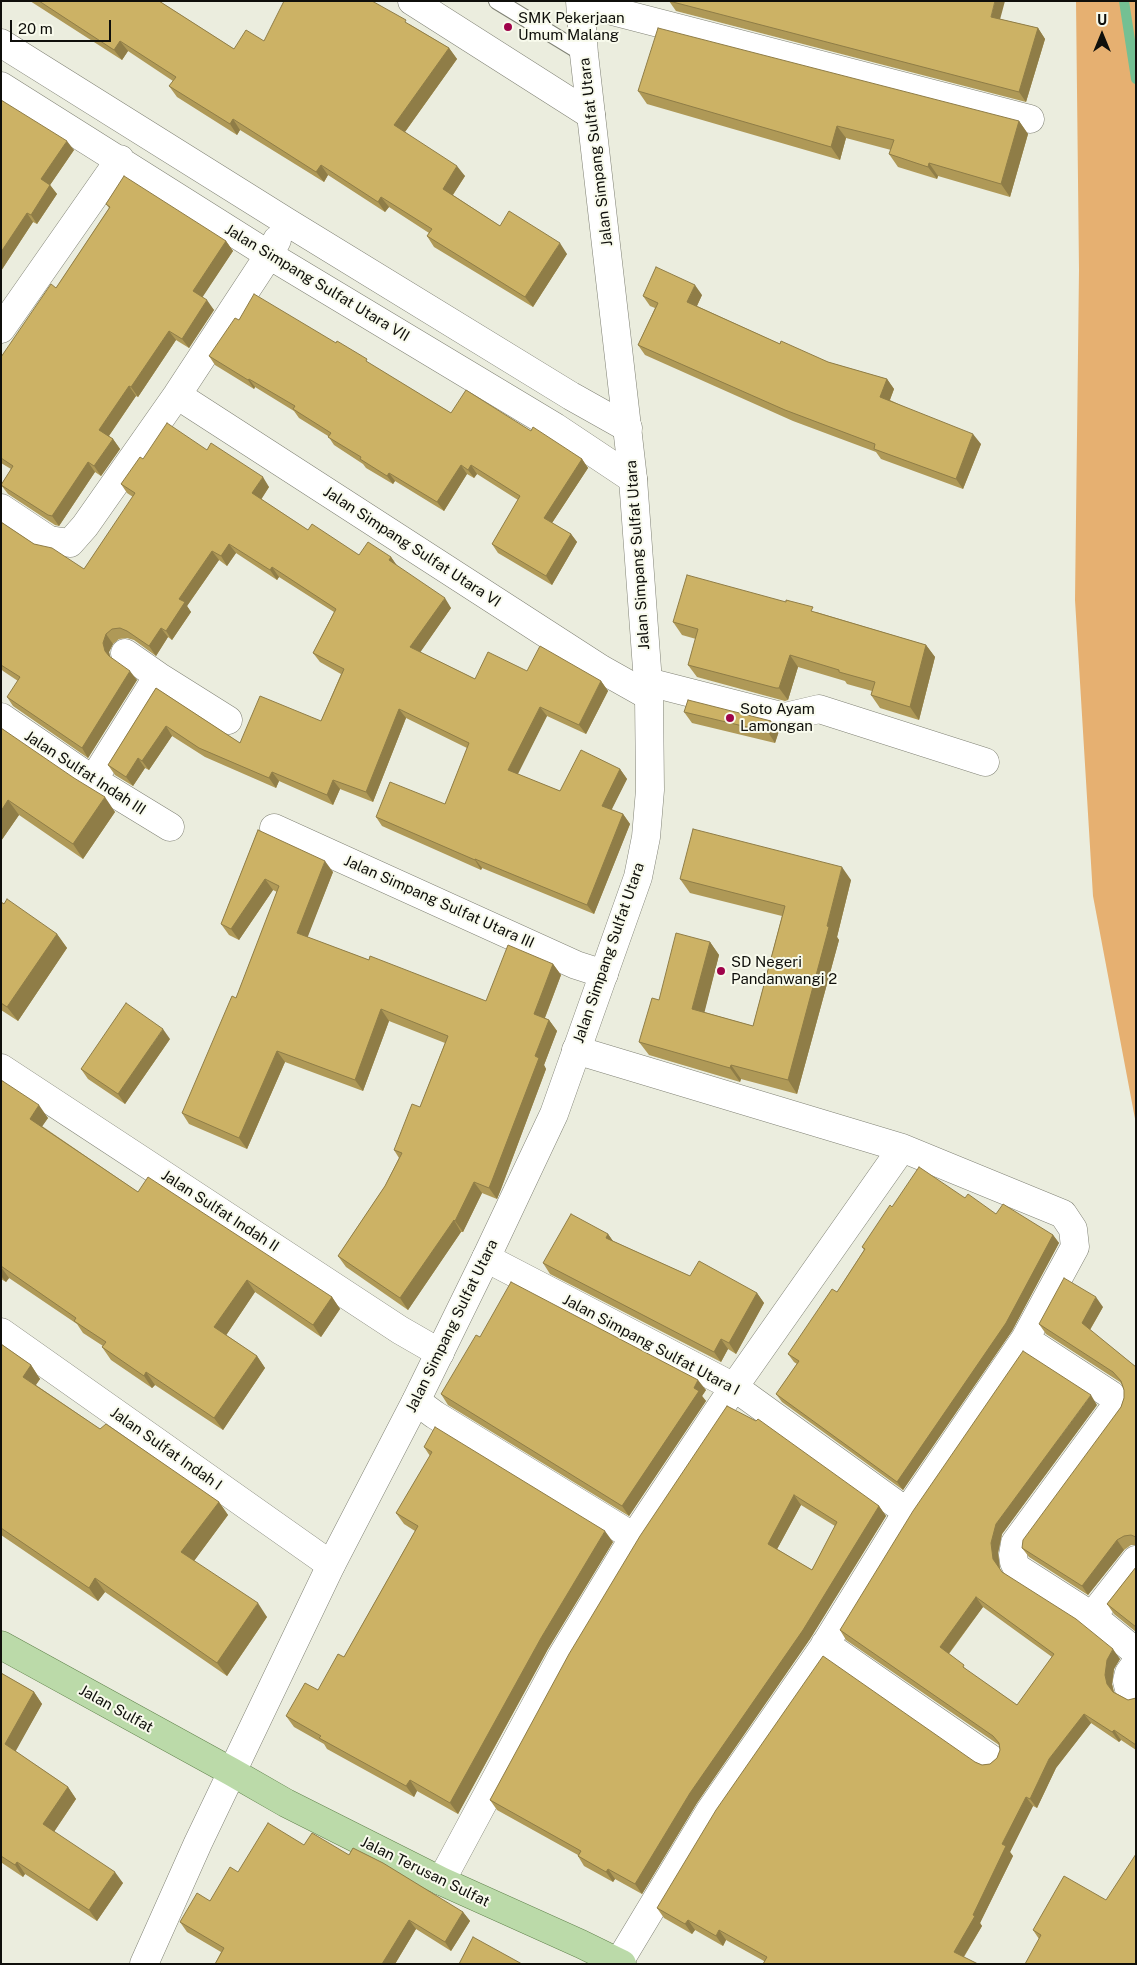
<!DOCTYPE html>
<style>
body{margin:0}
#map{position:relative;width:1137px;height:1965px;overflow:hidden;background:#ebedde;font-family:"Public Sans",sans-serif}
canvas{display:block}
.frame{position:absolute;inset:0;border:2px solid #0f0f0b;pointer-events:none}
.north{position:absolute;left:1077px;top:10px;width:50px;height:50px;-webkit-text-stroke:4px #f8faec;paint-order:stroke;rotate:0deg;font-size:14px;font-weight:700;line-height:20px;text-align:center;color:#0f0f0b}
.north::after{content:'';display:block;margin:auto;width:18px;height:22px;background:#0f0f0b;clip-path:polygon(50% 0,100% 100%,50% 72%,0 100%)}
.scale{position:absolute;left:10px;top:20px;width:101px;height:22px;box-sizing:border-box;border:2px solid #0f0f0b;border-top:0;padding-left:6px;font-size:15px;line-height:18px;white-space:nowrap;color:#0f0f0b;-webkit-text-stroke:4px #f8faec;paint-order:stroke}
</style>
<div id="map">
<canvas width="1137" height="1965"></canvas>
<div class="frame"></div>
<div class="north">U</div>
<div class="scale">20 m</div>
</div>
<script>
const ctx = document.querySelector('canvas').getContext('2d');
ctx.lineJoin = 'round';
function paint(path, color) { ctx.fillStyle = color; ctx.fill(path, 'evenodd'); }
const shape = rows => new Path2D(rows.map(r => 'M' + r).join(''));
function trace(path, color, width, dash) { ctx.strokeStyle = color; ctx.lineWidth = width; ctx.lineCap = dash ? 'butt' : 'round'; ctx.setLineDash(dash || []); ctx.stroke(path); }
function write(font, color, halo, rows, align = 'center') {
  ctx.font = font + ' "Public Sans",sans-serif'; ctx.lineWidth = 4; ctx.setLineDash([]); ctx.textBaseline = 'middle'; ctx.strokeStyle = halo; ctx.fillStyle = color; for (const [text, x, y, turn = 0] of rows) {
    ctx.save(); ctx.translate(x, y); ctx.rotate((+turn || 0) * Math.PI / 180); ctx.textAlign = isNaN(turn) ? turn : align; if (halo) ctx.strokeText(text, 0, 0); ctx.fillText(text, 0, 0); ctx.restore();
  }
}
const forest = shape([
 [1076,1,1136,1,1136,1124,1093,896,1075,600,1079,270]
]);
const stream = shape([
 [1124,1,1136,79]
]);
const service = shape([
 [497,1,584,54]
]);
const minor = shape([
 [412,1,591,115],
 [581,3,1030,119],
 [1,43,287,222,571,396,628,428],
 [1,86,269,255,555,427,633,479],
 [1,329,120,159],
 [177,395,601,669,649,696],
 [1,508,49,540,70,543,85,526,177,395,269,255,277,240],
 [125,653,158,676],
 [648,682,785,717,819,709,985,762],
 [1,717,93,780,170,827],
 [93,780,158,676,228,720],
 [274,828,576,965,604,974],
 [576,1050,902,1148,1063,1214,1073,1229,1075,1247,1025,1339,907,1512,823,1648,710,1811,619,1962],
 [1,1068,400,1330,440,1353],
 [486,1258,734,1387,907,1512],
 [1,1332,331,1565],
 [1025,1339,1111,1395,1115,1400,1115,1407,1015,1543,1013,1555,1014,1562,1017,1568,1092,1616,1136,1652],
 [416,1401,435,1415,634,1537],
 [1092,1616,1136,1560],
 [825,1644,991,1759],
 [1136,1663,1129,1673,1127,1681,1129,1689,1136,1694],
 [441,1881,562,1656,634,1537,734,1387,902,1148],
 [144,1964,198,1843,232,1772]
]);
const tertiary = shape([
 [232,1772,331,1565,416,1401,486,1258,554,1114,638,877,646,837,650,790,649,696,633,479,584,54,580,1]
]);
const primary = shape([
 [1,1645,232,1772,286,1803,441,1881,581,1944,622,1964]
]);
const wall = shape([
 [30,1,159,1,234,49,264,41,409,24,449,48,457,59,405,132,465,176,453,195,500,226,567,254,533,307,434,247,427,236,429,233,389,207,385,212,328,175,324,182,240,130,237,135,177,97,169,86,173,81,128,51,122,60],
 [669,1,1000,19,1038,28,1045,39,1026,102,676,11],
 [638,91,1019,121,1028,134,1010,197,938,176,937,179,898,167,889,154,891,150,846,138,840,160,647,104],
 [1,100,74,150,50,185,57,194,37,224,33,222,1,271],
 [106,204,226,241,233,251,202,297,214,310,189,348,176,340,138,397,136,396,109,436,113,439,120,449,101,476,95,472,59,526,55,525,8,494,1,485,11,469,1,463,1,357,56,288,109,208],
 [702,295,697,306,780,344,828,362,887,379,894,389,890,400,981,444,963,489,881,459,876,452,793,421,645,355,638,345,655,308,650,306,643,296],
 [239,320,370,364,451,413,531,431,582,459,588,468,552,523,571,534,577,542,552,585,498,553,492,544,518,500,477,474,474,478,467,474,444,511,395,481,393,484,366,468,363,464,334,445,328,436,299,418,294,411,255,387,254,389,215,365,209,356],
 [207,450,269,487,261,499,308,530,359,555,391,557,397,566,451,608,420,652,475,679,527,671,601,681,608,691,586,734,547,716,517,774,560,791,620,769,627,779,611,810,623,814,630,824,594,914,482,868,481,870,382,826,376,817,445,804,467,748,406,718,373,802,340,789,333,805,279,781,276,788,205,757,172,736,149,770,145,768,133,786,115,775,108,765,156,688,240,743,321,721,341,674,320,662,313,653,334,612,279,577,277,580,236,553,227,566,219,560,187,606,191,612,172,640,168,637,156,656,134,640,127,638,119,639,113,644,109,652,110,657,137,680,88,758,13,706,7,697,18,681,3,671,1,669,1,522,34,544,84,569,133,497,127,493,121,484,143,459],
 [816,612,926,645,935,657,919,720,880,708,871,695,872,691,847,684,845,681,798,667,788,700,785,701,697,677,688,665,696,639,682,635,673,622],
 [684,712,771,721,779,731,775,743,692,723],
 [1,728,115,812,83,859,19,815,1,841],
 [258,830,333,872,307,937,369,960,486,1001,553,964,561,975,545,1018,549,1020,557,1031,544,1065,546,1069,501,1189,497,1199,482,1193,463,1232,461,1232,408,1310,346,1267,338,1256,385,1186,399,1158,394,1150,420,1107,445,1043,389,1021,363,1091,285,1062,247,1149,189,1124,182,1113,236,998,277,892,273,890,239,940,229,935,221,924],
 [680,879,851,880,837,937,839,940,797,1094,741,1079,740,1082,649,1055,639,1042,659,1000,710,942,719,955,704,1012,753,1026,782,916,690,893],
 [1,902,57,934,67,948,18,1021,1,1010],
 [170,1039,125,1104,88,1079,81,1069],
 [1,1080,48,1118,42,1126,138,1192,332,1297,340,1309,321,1337,255,1292,226,1335,257,1356,265,1368,223,1430,155,1385,152,1388,111,1360,102,1347,103,1346,83,1333,77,1324,9,1278,6,1282,1,1279],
 [965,1198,996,1214,1053,1235,1059,1243,1012,1331,903,1490,782,1402,776,1394,797,1364,794,1362,788,1354,837,1292,864,1250,862,1247,892,1207],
 [608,1234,613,1241,690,1276,757,1293,764,1303,736,1354,728,1349,721,1362,550,1274,543,1263],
 [1103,1307,1090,1330,1136,1367,1136,1545,1131,1545,1124,1550,1088,1595,1029,1557,1022,1548,1121,1407,1124,1398,1124,1390,1122,1385,1120,1382,1046,1334,1039,1324],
 [480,1337,706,1390,702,1396,706,1401,629,1516,448,1405,441,1394],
 [1,1344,31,1365,40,1379,36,1385,100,1429,219,1502,228,1515,194,1561,267,1617,227,1676,105,1592,98,1601,1,1535],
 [1097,1405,1002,1534,998,1553,1000,1569,1002,1572,1120,1659,1114,1669,1112,1684,1114,1692,1128,1700,1136,1698,1136,1750,1121,1740,1119,1742,1091,1723,1056,1768,1037,1808,1033,1806,1010,1852,1013,1856,980,1923,982,1926,964,1957,764,1961,726,1940,723,1946,695,1930,692,1934,664,1918,657,1908,975,1762,982,1765,990,1764,997,1758,1000,1750,999,1745,846,1640,840,1630],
 [983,1607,1052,1657,1017,1705,968,1671,949,1654],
 [727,1406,879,1506,886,1516,810,1639,697,1803,642,1894,615,1879,613,1882,584,1866,578,1856,578,1855,497,1810,490,1800],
 [801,1505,835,1526,812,1570,777,1549],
 [424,1447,613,1542,548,1649,458,1814,417,1791,414,1797,327,1749,324,1744,294,1727,286,1716,318,1690,344,1657,415,1531,404,1524,396,1513,430,1456],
 [1136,1567,1136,1632,1114,1614,1107,1604],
 [1,1673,34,1692,42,1704,15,1751,68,1787,76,1799,54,1832,123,1883,97,1921,25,1874,23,1877,2,1863,1,1865],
 [304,1845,349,1855,463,1912,470,1921,451,1951,416,1929,395,1964,215,1964,221,1952,187,1932,180,1922,210,1901,238,1872],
 [1106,1900,1136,1964,1039,1939,1033,1930]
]);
const shadedWall = shape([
 [995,1,1005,1,998,27,991,17],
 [1038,28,1045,39,1026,102,1019,92],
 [120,41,128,51,122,60,114,50],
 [449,48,457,59,402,136,394,125],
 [233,119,240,130,237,135,230,124],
 [1019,121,1028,134,1010,197,1001,184],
 [837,126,846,138,840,160,831,147],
 [67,141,74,150,48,188,41,179],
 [929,163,938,176,937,179,928,167],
 [321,165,328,175,324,182,316,172],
 [457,166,465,176,450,199,443,189],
 [50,185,57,194,37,224,31,215],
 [381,197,389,207,385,212,378,202],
 [27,213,33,222,1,271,1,252],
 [226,241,233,251,200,301,193,291],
 [560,243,567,254,533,307,525,297],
 [695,285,702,295,694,312,687,302],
 [207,300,214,310,189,348,182,339],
 [169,331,176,340,138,397,131,387],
 [249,379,255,387,254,389,248,380],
 [887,379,894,389,887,407,880,397],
 [129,386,136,396,106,440,99,430],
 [973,434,981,444,963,489,956,479],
 [113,439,120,449,101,476,94,466],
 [582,459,588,468,550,526,544,518],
 [88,462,95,472,59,526,52,516],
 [461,465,467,474,444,511,437,502],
 [471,465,477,474,474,478,468,470],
 [389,473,395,481,393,484,387,476],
 [263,477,269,487,259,503,252,493],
 [571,534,577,542,552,585,546,576],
 [229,544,236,553,227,566,221,556],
 [212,551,219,560,187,606,191,612,172,640,166,631,179,599],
 [391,557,398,567,389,560],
 [272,567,279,577,277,580,270,570],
 [445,598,451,608,417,657,410,647],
 [161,628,168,637,156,656,149,646],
 [106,634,113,644,109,652,111,660,105,651,103,643],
 [926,645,935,657,919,720,910,707],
 [790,655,798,667,788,700,779,688],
 [130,671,137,680,88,758,82,748],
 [601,681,608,691,586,734,579,725],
 [540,707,547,716,515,780,508,770],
 [399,709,406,718,373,802,366,792],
 [771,721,779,731,775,743,768,732],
 [166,726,172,736,149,770,142,761],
 [138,758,145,768,133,786,126,777],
 [620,769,627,779,609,815,602,806],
 [272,772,279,781,276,788,269,778],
 [333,780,340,789,333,805,327,795],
 [105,797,115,812,83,859,73,844],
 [8,800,19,815,1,841,1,811],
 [623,814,630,824,594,914,587,905],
 [475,859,482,868,481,870,475,860],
 [325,861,333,872,305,944,297,933],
 [842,867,851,880,837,937,839,940,797,1094,788,1080],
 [265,879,273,890,239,940,231,929],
 [57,934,67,948,18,1021,7,1007],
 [710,942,719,955,702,1022,692,1009],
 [553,964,561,975,542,1025,534,1014],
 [381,1009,389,1021,363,1091,355,1080],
 [549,1020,557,1031,544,1065,546,1069,501,1189,497,1199,489,1188,535,1056],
 [163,1029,170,1039,125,1104,118,1094],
 [277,1051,285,1062,247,1149,239,1138],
 [731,1065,741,1079,740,1082,730,1068],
 [39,1105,48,1118,39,1131,30,1119],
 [474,1182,482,1193,463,1232,455,1221],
 [454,1220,461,1232,408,1310,400,1298],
 [608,1234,615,1244,606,1238],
 [1053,1235,1059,1243,1012,1331,903,1490,897,1482],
 [1,1267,9,1278,6,1282,1,1276],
 [247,1280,255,1292,223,1340,214,1327],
 [757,1293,764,1303,736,1354,729,1343],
 [332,1297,340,1309,321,1337,313,1325],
 [1096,1297,1103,1307,1088,1333,1082,1323],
 [721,1339,728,1349,721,1362,714,1352],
 [257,1356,265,1368,223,1430,214,1418],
 [31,1365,40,1379,32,1390,23,1377],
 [146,1372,155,1385,152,1388,144,1376],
 [698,1380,706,1390,702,1396,706,1401,629,1516,622,1506],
 [1091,1395,1097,1405,1002,1534,998,1553,1000,1569,993,1559,991,1543,996,1524],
 [794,1495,801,1505,775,1553,768,1544],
 [219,1502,228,1515,191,1565,181,1552],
 [879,1506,886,1516,810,1639,697,1803,642,1894,635,1884,690,1793],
 [605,1531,613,1542,548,1649,458,1814,450,1803,541,1638],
 [1117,1540,1124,1550,1088,1595,1082,1586],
 [95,1578,105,1592,98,1601,89,1588],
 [976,1597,983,1607,946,1657,940,1647],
 [258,1603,267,1617,227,1676,217,1663],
 [1113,1649,1120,1659,1114,1669,1112,1684,1114,1693,1107,1684,1105,1675,1107,1660],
 [34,1692,42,1704,13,1756,5,1744],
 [1084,1714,1091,1723,1056,1768,1037,1808,1030,1799,1049,1759],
 [1114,1730,1121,1740,1119,1742,1112,1732],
 [410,1780,417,1791,414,1797,406,1786],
 [68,1787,76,1799,51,1836,43,1824],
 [1026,1797,1033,1806,1010,1852,1013,1856,980,1923,982,1926,961,1961,954,1952,973,1915,1002,1844],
 [17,1862,25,1874,23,1877,15,1865],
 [608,1869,615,1879,613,1882,606,1872],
 [115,1872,123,1883,97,1921,89,1910],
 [463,1912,470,1921,451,1951,445,1942],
 [409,1920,416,1929,395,1964,382,1964],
 [688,1920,695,1930,692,1934,685,1924],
 [719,1930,726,1940,723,1946,716,1936]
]);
const building = shape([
 [39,1,159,1,234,49,246,30,264,41,284,1,372,1,406,20,405,22,449,48,394,125,457,166,443,189,500,226,509,211,560,243,525,297,427,236,432,229,381,197,378,202,321,165,316,172,233,119,230,124,169,86,176,77,120,41,114,50,39,1],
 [669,1,995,1,991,17,1038,28,1019,92,669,1],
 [658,28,1019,121,1001,184,929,163,928,167,889,154,894,140,837,126,831,147,638,91,658,28],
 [1,100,67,141,41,179,50,185,31,215,27,213,1,252,1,100],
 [124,176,226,241,193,291,207,300,182,339,169,331,131,387,129,386,99,430,113,439,94,466,88,462,52,516,48,515,1,485,13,466,1,458,1,357,51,284,56,288,110,207,106,204,124,176],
 [656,267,695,285,687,302,780,344,781,341,828,362,887,379,880,397,973,434,956,479,874,449,875,444,785,410,638,345,658,303,643,296,656,267],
 [254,294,336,343,337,341,367,359,366,361,451,413,466,390,531,431,533,427,582,459,544,518,571,534,546,576,492,544,520,496,471,465,468,470,461,465,437,502,389,473,387,476,360,459,361,457,328,437,331,433,293,409,295,406,249,379,248,380,209,356,235,318,239,320,254,294],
 [167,423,207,450,211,443,263,477,252,493,308,530,312,524,359,555,368,542,391,557,389,560,445,598,410,647,475,679,488,652,527,671,540,646,601,681,579,725,540,707,508,770,560,791,581,750,620,769,602,806,623,814,587,905,475,859,475,860,376,817,390,782,445,804,469,743,399,709,366,792,333,780,327,795,272,772,269,778,199,748,166,726,142,761,138,758,126,777,108,765,156,688,240,743,260,696,321,721,344,669,313,653,336,609,272,567,270,570,229,544,221,556,212,551,179,599,185,602,166,631,161,628,149,646,127,631,120,628,112,629,106,634,103,643,105,651,109,656,130,671,82,748,7,697,20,677,1,665,1,522,34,544,52,548,84,569,135,493,121,484,140,457,143,459,167,423],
 [687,575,786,602,786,600,813,607,811,611,926,645,910,707,871,695,875,682,839,672,839,670,790,655,779,688,776,688,688,665,698,629,673,622,687,575],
 [688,700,771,721,768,732,684,712,688,700],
 [1,728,74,778,105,797,73,844,8,800,1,811,1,728],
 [693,829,842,867,827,926,829,927,788,1080,731,1065,730,1068,639,1042,652,998,659,1000,676,933,710,942,692,1009,753,1026,785,906,680,879,693,829],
 [258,830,325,861,297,933,369,960,370,956,486,1001,508,945,553,964,534,1014,549,1020,535,1056,539,1058,493,1178,489,1188,474,1182,455,1221,454,1220,400,1298,338,1256,385,1186,402,1153,394,1150,412,1104,420,1107,448,1036,381,1009,355,1080,277,1051,239,1138,182,1113,232,996,236,998,279,886,265,879,231,929,221,924,258,830],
 [7,899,57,934,7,1007,1,1003,1,902,4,904,7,899],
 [126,1003,163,1029,118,1094,81,1069,126,1003],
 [1,1080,39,1105,30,1119,138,1192,148,1177,332,1297,313,1325,247,1280,214,1327,257,1356,214,1418,146,1372,144,1376,102,1347,106,1342,74,1321,76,1318,1,1266,1,1080],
 [919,1167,965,1198,968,1194,996,1214,1003,1204,1053,1235,1006,1323,897,1482,776,1394,799,1361,788,1354,832,1289,837,1292,865,1249,862,1247,890,1205,892,1207,919,1167],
 [571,1214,608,1234,606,1238,690,1276,699,1261,757,1293,729,1343,721,1339,714,1352,543,1263,571,1214],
 [1064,1278,1096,1297,1082,1323,1136,1367,1136,1537,1131,1535,1124,1536,1117,1540,1082,1586,1022,1548,1023,1540,1121,1407,1124,1398,1124,1390,1121,1381,1113,1372,1039,1324,1064,1278],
 [511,1282,698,1380,694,1388,699,1391,622,1506,441,1394,476,1335,480,1337,511,1282],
 [1,1344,31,1365,23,1377,100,1429,106,1424,219,1502,181,1552,258,1603,217,1663,95,1578,89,1588,1,1528,1,1344],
 [1023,1351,1091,1395,996,1524,991,1543,993,1559,1002,1572,1076,1619,1113,1649,1107,1660,1105,1675,1107,1684,1113,1692,1128,1700,1136,1698,1136,1745,1114,1730,1112,1732,1084,1714,1049,1759,1030,1799,1026,1797,1002,1844,1006,1846,973,1915,975,1916,954,1952,978,1964,763,1964,767,1957,719,1930,716,1936,688,1920,685,1924,657,1908,716,1810,823,1656,975,1762,982,1765,990,1764,997,1758,1000,1750,999,1743,993,1736,840,1630,913,1511,1023,1351],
 [976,1597,1054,1654,1017,1705,963,1667,964,1665,940,1647,976,1597],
 [727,1406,756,1421,758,1419,879,1506,803,1630,690,1793,635,1884,608,1869,606,1872,578,1856,581,1851,490,1800,569,1654,640,1536,727,1406],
 [794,1495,837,1522,812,1570,768,1544,794,1495],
 [435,1427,605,1531,541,1638,450,1803,410,1780,406,1786,319,1738,321,1736,286,1716,305,1683,318,1690,338,1654,344,1657,418,1526,396,1513,432,1452,424,1447,435,1427],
 [1136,1567,1136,1627,1107,1604,1136,1567],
 [1,1673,34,1692,5,1744,68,1787,43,1824,115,1872,89,1910,17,1862,15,1865,1,1856,1,1673],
 [268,1823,304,1845,312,1833,349,1855,353,1848,383,1863,463,1912,445,1942,409,1920,382,1964,215,1964,224,1948,180,1922,197,1893,210,1901,230,1867,238,1872,268,1823],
 [1136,1854,1136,1964,1025,1964,1041,1935,1033,1930,1064,1876,1106,1900,1136,1854],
 [473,1937,522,1964,459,1964,473,1937]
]);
const markers = [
 [508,27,5,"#9e034a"],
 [730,718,5,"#9e034a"],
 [721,971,5,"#9e034a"]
];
const poiNames = [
 ["SMK Pekerjaan",518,18],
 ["Umum Malang",518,35],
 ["Soto Ayam",740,709],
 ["Lamongan",740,726],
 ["SD Negeri",731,962],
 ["Pandanwangi 2",731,979]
];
const streetNames = [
 ["Jalan Simpang Sulfat Utara",596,152,-97],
 ["Jalan Simpang Sulfat Utara VII",317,283,31],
 ["Jalan Simpang Sulfat Utara VI",412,547,33],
 ["Jalan Simpang Sulfat Utara",638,555,-94],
 ["Jalan Sulfat Indah III",85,773,33],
 ["Jalan Simpang Sulfat Utara III",439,902,24],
 ["Jalan Simpang Sulfat Utara",609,953,-71],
 ["Jalan Sulfat Indah II",220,1211,33],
 ["Jalan Simpang Sulfat Utara",452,1326,-64],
 ["Jalan Simpang Sulfat Utara I",651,1345,28],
 ["Jalan Sulfat Indah I",166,1449,35],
 ["Jalan Sulfat",116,1709,29],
 ["Jalan Terusan Sulfat",425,1872,26]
];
paint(forest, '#e6b071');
trace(stream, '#74c093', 10);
trace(service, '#808275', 18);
trace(minor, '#808275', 29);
trace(tertiary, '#808275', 29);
trace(primary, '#62834d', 29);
trace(service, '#fff', 16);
trace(minor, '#fff', 28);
trace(tertiary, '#fff', 28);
trace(primary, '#bbdaa9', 28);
paint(wall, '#af9957');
paint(shadedWall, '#8f7d47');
paint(building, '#ccb265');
trace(building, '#8f7d47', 1);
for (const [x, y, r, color] of markers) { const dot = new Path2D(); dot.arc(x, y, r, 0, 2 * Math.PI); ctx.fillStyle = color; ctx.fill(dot); trace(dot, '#f8faec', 2); }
write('15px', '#0f0f0b', '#f8faec', poiNames, 'left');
write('15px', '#0f0f0b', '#f8faec', streetNames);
</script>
